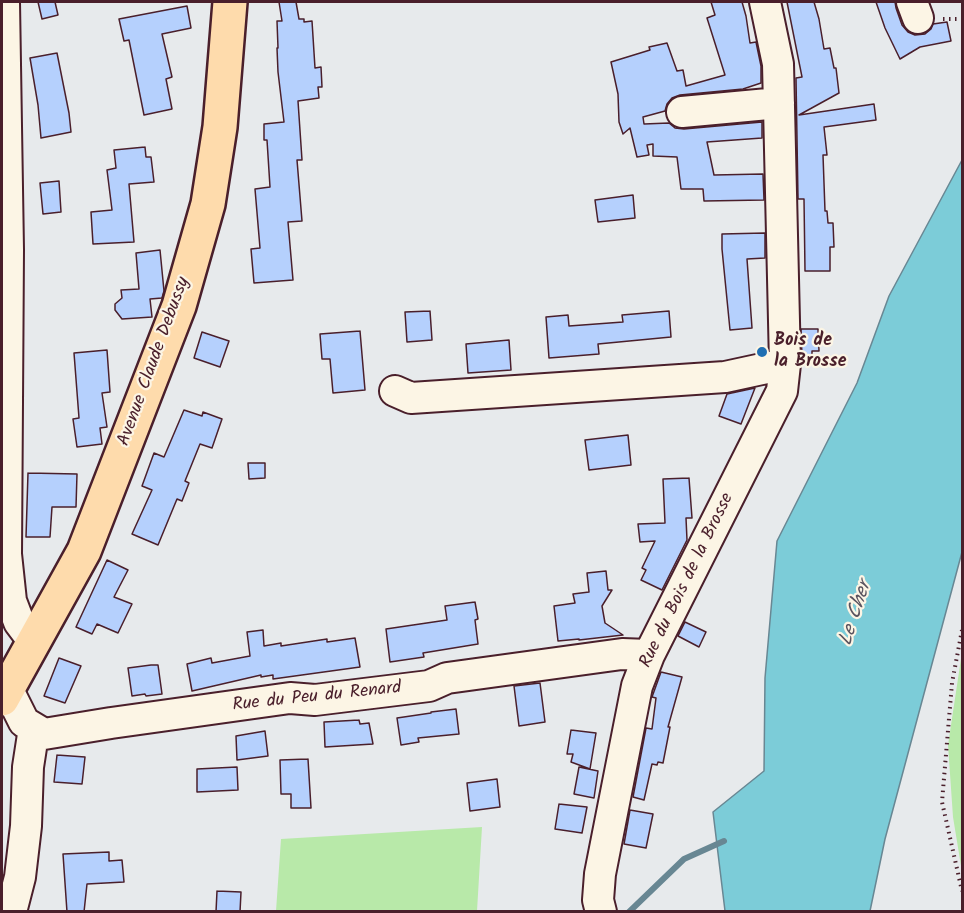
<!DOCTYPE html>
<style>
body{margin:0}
#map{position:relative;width:964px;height:913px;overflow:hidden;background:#e7eaec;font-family:Kalam,sans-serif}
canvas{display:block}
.frame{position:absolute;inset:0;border:3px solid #4a1f2b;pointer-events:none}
</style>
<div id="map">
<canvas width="964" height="913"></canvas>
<div class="frame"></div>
</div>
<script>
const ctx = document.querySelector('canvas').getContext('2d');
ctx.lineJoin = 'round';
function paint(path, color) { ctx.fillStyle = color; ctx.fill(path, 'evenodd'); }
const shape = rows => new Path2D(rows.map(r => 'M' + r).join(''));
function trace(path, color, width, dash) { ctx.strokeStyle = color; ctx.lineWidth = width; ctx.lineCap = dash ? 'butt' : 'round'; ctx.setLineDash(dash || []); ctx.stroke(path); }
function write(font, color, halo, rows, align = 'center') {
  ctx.font = font + ' Kalam,sans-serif'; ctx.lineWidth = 4.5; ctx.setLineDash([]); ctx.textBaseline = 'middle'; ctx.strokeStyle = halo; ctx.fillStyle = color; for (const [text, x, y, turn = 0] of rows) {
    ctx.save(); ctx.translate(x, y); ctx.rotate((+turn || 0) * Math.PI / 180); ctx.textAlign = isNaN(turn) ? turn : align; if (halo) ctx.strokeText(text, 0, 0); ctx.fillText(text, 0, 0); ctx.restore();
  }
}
const green = shape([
 [962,652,962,872,953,817,948,745],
 [482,827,477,911,276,911,281,839]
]);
const water = shape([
 [962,160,962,552,885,839,870,911,725,911,713,812,764,771,765,678,777,541,857,383,889,296,962,160]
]);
const stream = shape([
 [629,912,684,859,724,841]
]);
const building = shape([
 [38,2,55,2,58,15,42,19,38,2],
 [279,2,296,2,299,19,304,19,304,22,312,21,315,68,321,67,322,87,318,87,319,98,298,101,302,160,297,160,302,221,288,222,293,280,254,283,251,249,260,248,255,189,270,187,267,140,264,140,264,124,284,122,278,72,277,48,278,48,277,21,282,21,279,2],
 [711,2,742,2,746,16,750,43,756,42,761,66,761,83,743,89,680,95,672,98,667,104,665,111,643,117,644,124,669,123,675,128,684,129,762,122,762,138,707,142,714,175,763,174,764,200,704,201,703,189,681,189,677,157,653,156,653,144,647,145,649,155,637,157,630,128,623,134,619,122,618,94,611,62,650,50,649,47,667,43,677,71,683,70,686,86,725,75,707,18,715,15,711,2],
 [787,2,814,2,819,19,824,49,830,48,834,68,836,68,839,93,799,115,874,104,876,120,824,127,827,155,823,155,825,211,827,211,828,223,833,223,834,247,830,247,830,271,805,271,804,199,798,199,796,78,802,77,787,2],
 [876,2,895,2,896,8,902,25,908,32,915,35,925,34,931,29,933,24,947,22,951,41,920,47,900,59,885,28,876,2],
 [187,6,191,28,162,34,172,77,166,79,172,109,144,115,129,40,124,41,119,19,187,6],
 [57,53,69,113,71,132,41,138,38,105,30,58,57,53],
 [145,147,146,157,151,157,154,182,129,184,134,242,93,244,91,212,112,210,107,170,116,168,114,150,145,147],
 [59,181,61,212,43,214,40,183,59,181],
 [633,195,635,218,598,222,595,200,633,195],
 [765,233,765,258,747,259,752,328,730,330,722,249,722,234,765,233],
 [160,250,164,291,162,298,150,299,152,317,122,319,115,310,115,304,122,298,121,290,139,289,136,253,160,250],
 [430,311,432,340,407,342,405,312,430,311],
 [669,311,671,337,598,344,599,354,549,358,546,317,568,315,569,326,623,322,622,315,669,311],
 [801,329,818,329,819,351,812,351,812,357,802,357,801,329],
 [360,331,365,390,333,393,330,359,322,359,320,334,360,331],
 [202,332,229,341,220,367,194,358,202,332],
 [509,340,511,370,468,373,466,344,509,340],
 [107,350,110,392,102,393,107,427,100,428,102,444,77,447,73,419,79,418,74,353,107,350],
 [755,388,741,424,719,416,727,394,755,388],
 [184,410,202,416,203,412,222,419,212,448,200,444,185,481,189,483,182,501,177,499,158,545,132,534,152,490,142,486,154,453,164,457,184,410],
 [628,435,631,465,589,470,585,440,628,435],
 [248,463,265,463,265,478,249,479,248,463],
 [28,473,77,474,76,507,52,507,50,537,26,537,28,473],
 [689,478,692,518,686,518,687,540,662,590,641,580,646,570,642,568,655,541,640,542,638,524,665,523,663,479,689,478],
 [107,560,128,570,114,597,132,604,118,633,97,624,92,634,76,627,107,560],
 [606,571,608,590,612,590,602,606,605,623,623,635,579,640,579,639,558,641,554,606,575,603,573,594,589,592,587,573,606,571],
 [475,602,478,619,475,620,478,644,423,653,424,657,390,662,386,629,447,620,445,606,475,602],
 [685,622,706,632,699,647,678,636,685,622],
 [263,630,264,646,281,643,281,646,327,639,327,642,355,638,360,667,273,679,273,675,261,677,261,675,192,691,187,664,211,658,212,663,250,656,247,632,263,630],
 [59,658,81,666,65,703,44,696,59,658],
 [151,665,158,665,162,694,146,696,145,694,132,696,128,668,151,665],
 [661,672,682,677,668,727,670,727,663,763,658,762,657,765,652,764,644,800,633,797,646,728,652,729,656,698,652,697,661,672],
 [540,683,545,722,519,726,514,686,540,683],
 [456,709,459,734,418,738,419,742,401,745,397,718,431,713,431,712,456,709],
 [359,720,360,724,369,723,373,744,325,747,324,722,359,720],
 [571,730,596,733,590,769,571,762,573,754,567,754,571,730],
 [265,731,268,756,237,760,236,736,265,731],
 [57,755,85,757,82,784,54,782,57,755],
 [308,759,311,808,291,808,291,794,281,794,280,760,308,759],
 [237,767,238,790,197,792,197,769,237,767],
 [579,767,598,771,594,798,574,794,579,767],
 [497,779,500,807,470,811,467,783,497,779],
 [559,804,587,807,582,833,555,829,559,804],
 [630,810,653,814,646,848,624,844,630,810],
 [109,852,109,861,122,860,124,882,87,884,84,912,67,912,63,854,109,852],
 [217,891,241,892,240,912,216,912,217,891]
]);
const path = shape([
 [943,19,962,19],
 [962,630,952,683,942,802,962,891]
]);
const minor = shape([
 [4,2,8,250,6,554,11,601,19,622,34,642],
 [912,2,918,18],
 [682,112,779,103],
 [395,391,411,398,725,377,785,364],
 [7,688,24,722,44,734,111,723,290,698,315,700,429,686,447,678,622,654,649,655],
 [11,912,20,877,26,826,28,767,34,728],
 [601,912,598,900,600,874,637,686,649,655,782,391,785,364,778,64,765,2]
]);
const major = shape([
 [2,699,84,551,179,306,208,204,220,127,230,2]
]);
const markers = [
 [762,352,6,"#1f6fb2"]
];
const poiNames = [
 ["Bois de",774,342],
 ["la Brosse",774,363]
];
const streetNames = [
 ["Avenue Claude Debussy",155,362,-70],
 ["Rue du Bois de la Brosse",688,581,-64],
 ["Rue du Peu du Renard",317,698,-6]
];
const waterNames = [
 ["Le Cher",857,614,-72]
];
paint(green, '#b8e9a9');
paint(water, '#7cccd8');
trace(water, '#688793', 1.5);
trace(stream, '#688793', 6);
paint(building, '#b5d0fd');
trace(building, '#4a1f2b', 1.5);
trace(minor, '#4a1f2b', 34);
trace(major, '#4a1f2b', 38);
trace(path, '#4a1f2b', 4, [1.5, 4.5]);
trace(minor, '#fcf5e5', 30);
trace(major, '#fedbac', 33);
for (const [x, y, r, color] of markers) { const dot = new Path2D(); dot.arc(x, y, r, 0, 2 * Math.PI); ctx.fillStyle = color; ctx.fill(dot); trace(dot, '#fcf5e5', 2); }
write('bold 18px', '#4a1f2b', '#fcf5e5', poiNames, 'left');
write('18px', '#4a1f2b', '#fcf5e5', streetNames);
write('italic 20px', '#59535f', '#fcf5e5', waterNames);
</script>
